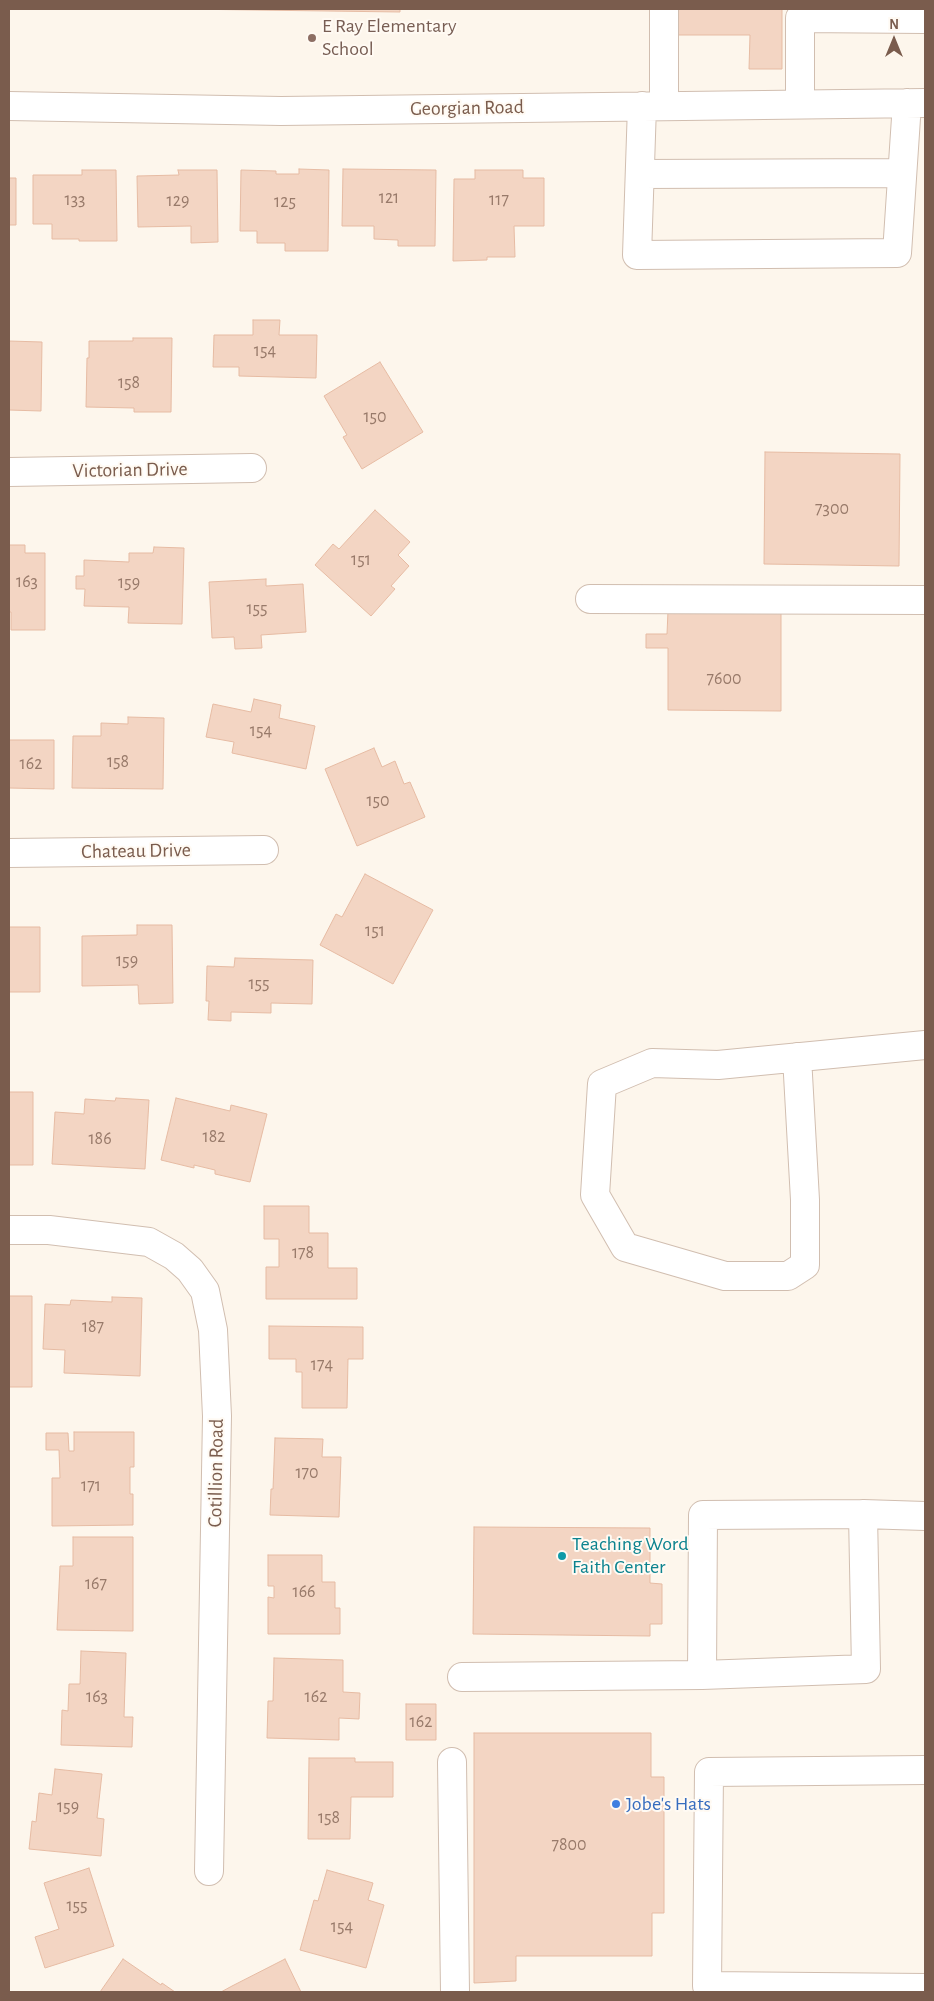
<!DOCTYPE html>
<style>
body{margin:0}
#map{position:relative;width:934px;height:2001px;overflow:hidden;background:#fdf6ec;font-family:"Alegreya Sans",sans-serif}
canvas{display:block}
.frame{position:absolute;inset:0;border:10px solid #7a5c4d;pointer-events:none}
.north{position:absolute;left:869px;top:15px;width:50px;height:50px;-webkit-text-stroke:4px #fffaf3;paint-order:stroke;rotate:0deg;font-size:14px;font-weight:700;line-height:20px;text-align:center;color:#7a5c4d}
.north::after{content:'';display:block;margin:auto;width:18px;height:22px;background:#7a5c4d;clip-path:polygon(50% 0,100% 100%,50% 72%,0 100%)}
</style>
<div id="map">
<canvas width="934" height="2001"></canvas>
<div class="frame"></div>
<div class="north">N</div>
</div>
<script>
const ctx = document.querySelector('canvas').getContext('2d');
ctx.lineJoin = 'round';
function paint(path, color) { ctx.fillStyle = color; ctx.fill(path, 'evenodd'); }
const shape = rows => new Path2D(rows.map(r => 'M' + r).join(''));
function trace(path, color, width, dash) { ctx.strokeStyle = color; ctx.lineWidth = width; ctx.lineCap = dash ? 'butt' : 'round'; ctx.setLineDash(dash || []); ctx.stroke(path); }
function write(font, color, halo, rows, align = 'center') {
  ctx.font = font + ' "Alegreya Sans",sans-serif'; ctx.lineWidth = 4; ctx.setLineDash([]); ctx.textBaseline = 'middle'; ctx.strokeStyle = halo; ctx.fillStyle = color; for (const [text, x, y, turn = 0] of rows) {
    ctx.save(); ctx.translate(x, y); ctx.rotate((+turn || 0) * Math.PI / 180); ctx.textAlign = isNaN(turn) ? turn : align; if (halo) ctx.strokeText(text, 0, 0); ctx.fillText(text, 0, 0); ctx.restore();
  }
}
const building = shape([
 [181,9,400,9,400,12,181,9],
 [675,9,782,9,782,69,749,69,750,35,675,35,675,9],
 [299,169,329,170,328,251,285,251,285,243,257,243,257,231,240,231,241,170,276,171,276,174,299,174,299,169],
 [343,169,436,170,435,246,398,246,398,240,374,239,374,226,342,226,343,169],
 [9,170,9,178,16,178,16,225,9,225,9,170],
 [82,170,116,170,117,241,79,241,79,239,52,239,52,224,33,224,33,175,82,175,82,170],
 [178,170,217,170,218,242,191,243,191,226,138,227,137,176,179,175,178,170],
 [475,170,523,170,523,178,544,178,544,226,514,226,515,257,487,257,487,260,453,261,454,179,475,179,475,170],
 [253,320,280,320,279,335,317,335,316,378,239,376,239,367,213,367,214,335,253,335,253,320],
 [9,335,9,341,42,342,41,411,9,410,9,335],
 [133,338,172,338,171,412,134,412,134,408,86,407,87,358,89,358,89,341,133,341,133,338],
 [380,362,423,432,362,469,343,437,347,435,324,396,380,362],
 [765,452,900,454,899,566,764,564,765,452],
 [375,510,410,542,398,555,409,566,391,586,395,589,371,616,315,565,333,544,339,549,375,510],
 [9,545,25,545,25,553,45,553,45,630,11,630,11,612,9,612,9,545],
 [154,547,184,548,182,624,128,623,129,607,84,606,85,589,76,589,76,576,84,576,84,560,129,562,129,553,153,553,154,547],
 [266,579,266,586,303,584,306,632,261,635,262,648,235,649,234,637,212,638,209,582,266,579],
 [668,611,781,611,781,711,668,710,668,648,646,648,646,634,667,634,668,611],
 [254,699,281,705,279,718,315,726,306,769,232,753,234,742,206,737,213,704,251,712,254,699],
 [128,717,164,718,163,789,72,788,73,736,101,736,101,723,128,724,128,717],
 [9,740,54,740,54,789,9,788,9,740],
 [374,748,382,767,395,761,404,784,410,782,425,817,357,846,325,769,374,748],
 [365,874,433,910,393,984,320,945,336,914,342,917,365,874],
 [137,925,172,925,173,1003,139,1004,138,985,82,986,82,936,137,935,137,925],
 [9,927,40,927,40,992,9,992,9,927],
 [235,958,313,960,312,1004,271,1003,271,1013,231,1012,231,1021,208,1020,209,1001,206,1001,207,966,234,967,235,958],
 [9,1092,33,1092,33,1165,9,1165,9,1092],
 [116,1098,149,1100,145,1169,52,1164,55,1112,84,1114,85,1099,115,1101,116,1098],
 [176,1098,230,1111,231,1105,267,1114,250,1182,215,1174,215,1170,194,1165,194,1168,161,1160,176,1098],
 [264,1206,309,1206,309,1233,328,1233,328,1268,357,1268,357,1299,266,1299,266,1267,279,1267,279,1239,264,1239,264,1206],
 [9,1296,32,1296,32,1387,9,1387,9,1296],
 [112,1297,142,1298,140,1376,64,1373,65,1350,43,1349,45,1304,70,1305,71,1300,112,1302,112,1297],
 [269,1326,363,1327,363,1359,348,1359,347,1408,302,1408,302,1372,296,1372,296,1359,269,1359,269,1326],
 [74,1432,134,1432,134,1467,130,1467,130,1494,133,1494,133,1525,52,1526,52,1478,60,1478,59,1450,46,1450,46,1433,68,1433,69,1451,74,1451,74,1432],
 [275,1438,323,1439,322,1457,341,1457,339,1517,270,1515,271,1489,273,1489,275,1438],
 [474,1527,650,1528,650,1583,662,1584,662,1624,650,1624,650,1636,473,1634,474,1527],
 [73,1537,133,1537,133,1631,57,1630,60,1566,73,1566,73,1537],
 [268,1555,322,1555,322,1582,335,1582,335,1608,340,1608,340,1634,268,1634,268,1597,274,1598,274,1586,268,1586,268,1555],
 [81,1651,126,1653,124,1717,133,1717,132,1747,61,1745,62,1710,68,1711,69,1684,80,1684,81,1651],
 [274,1658,343,1660,343,1692,360,1693,359,1719,339,1718,339,1740,267,1738,268,1701,273,1701,274,1658],
 [406,1704,436,1704,436,1740,406,1740,406,1704],
 [474,1733,651,1733,651,1777,664,1777,664,1913,652,1913,652,1956,516,1956,516,1981,474,1983,474,1733],
 [309,1758,355,1758,355,1762,393,1762,393,1797,351,1797,350,1839,308,1839,309,1758],
 [55,1769,102,1774,97,1818,104,1819,101,1856,29,1849,32,1821,36,1822,39,1793,52,1795,55,1769],
 [89,1868,114,1946,45,1968,35,1937,59,1929,44,1883,89,1868],
 [327,1870,373,1883,368,1900,384,1905,366,1968,300,1950,314,1900,318,1901,327,1870],
 [123,1959,161,1985,162,1983,175,1992,100,1992,123,1959],
 [285,1959,301,1992,221,1992,232,1986,285,1959]
]);
const minor = shape([
 [664,9,664,106],
 [800,104,800,18,925,19],
 [9,106,281,111,925,103],
 [642,106,637,255,897,253,907,103],
 [640,174,902,173],
 [9,472,252,468],
 [590,599,925,600],
 [9,853,264,850],
 [797,1057,805,1200,805,1265,788,1276,725,1276,625,1247,595,1195,602,1084,652,1063,718,1065,925,1045],
 [9,1230,49,1230,149,1242,174,1256,190,1270,205,1291,213,1330,217,1416,209,1871],
 [863,1514,866,1669,702,1675,703,1515,863,1514,925,1516],
 [462,1677,702,1675],
 [452,1762,455,1992],
 [925,1770,709,1772,707,1986,925,1988]
]);
const markers = [
 [312,38,5,"#8d6e63"],
 [562,1556,5,"#0f9aa8"],
 [616,1804,5,"#3f7fe0"]
];
const numberNames = [
 ["121",389,198],
 ["133",75,200],
 ["117",499,200],
 ["129",178,201],
 ["125",285,202],
 ["154",265,351],
 ["158",129,383],
 ["150",375,417],
 ["7300",832,509],
 ["151",361,560],
 ["163",27,582],
 ["159",129,583],
 ["155",257,609],
 ["7600",724,679],
 ["154",261,731],
 ["158",118,762],
 ["162",31,764],
 ["150",378,801],
 ["151",375,931],
 ["159",127,961],
 ["155",259,984],
 ["182",214,1137],
 ["186",100,1139],
 ["178",303,1253],
 ["187",93,1327],
 ["174",322,1365],
 ["170",307,1473],
 ["171",91,1486],
 ["167",96,1584],
 ["166",304,1592],
 ["163",97,1697],
 ["162",316,1697],
 ["162",421,1722],
 ["159",68,1807],
 ["158",329,1818],
 ["7800",569,1845],
 ["155",77,1906],
 ["154",342,1927]
];
const educationNames = [
 ["E Ray Elementary",322,26],
 ["School",322,49]
];
const streetNames = [
 ["Georgian Road",467,108,-1],
 ["Victorian Drive",130,470,-1],
 ["Chateau Drive",136,851,-1],
 ["Cotillion Road",216,1473,-89]
];
const cultureNames = [
 ["Teaching Word",572,1544],
 ["Faith Center",572,1567]
];
const shopNames = [
 ["Jobe's Hats",626,1804]
];
paint(building, '#f3d5c3');
trace(building, '#e6bba3', 1);
trace(minor, '#d1beb0', 30);
trace(minor, '#fff', 28);
for (const [x, y, r, color] of markers) { const dot = new Path2D(); dot.arc(x, y, r, 0, 2 * Math.PI); ctx.fillStyle = color; ctx.fill(dot); trace(dot, '#fffaf3', 2); }
write('18px', '#987a6a', null, numberNames);
write('20px', '#785e54', '#fffaf3', educationNames, 'left');
write('20px', '#7a5c4d', '#fffaf3', streetNames);
write('20px', '#0d838f', '#fffaf3', cultureNames, 'left');
write('20px', '#366cbe', '#fffaf3', shopNames, 'left');
</script>
